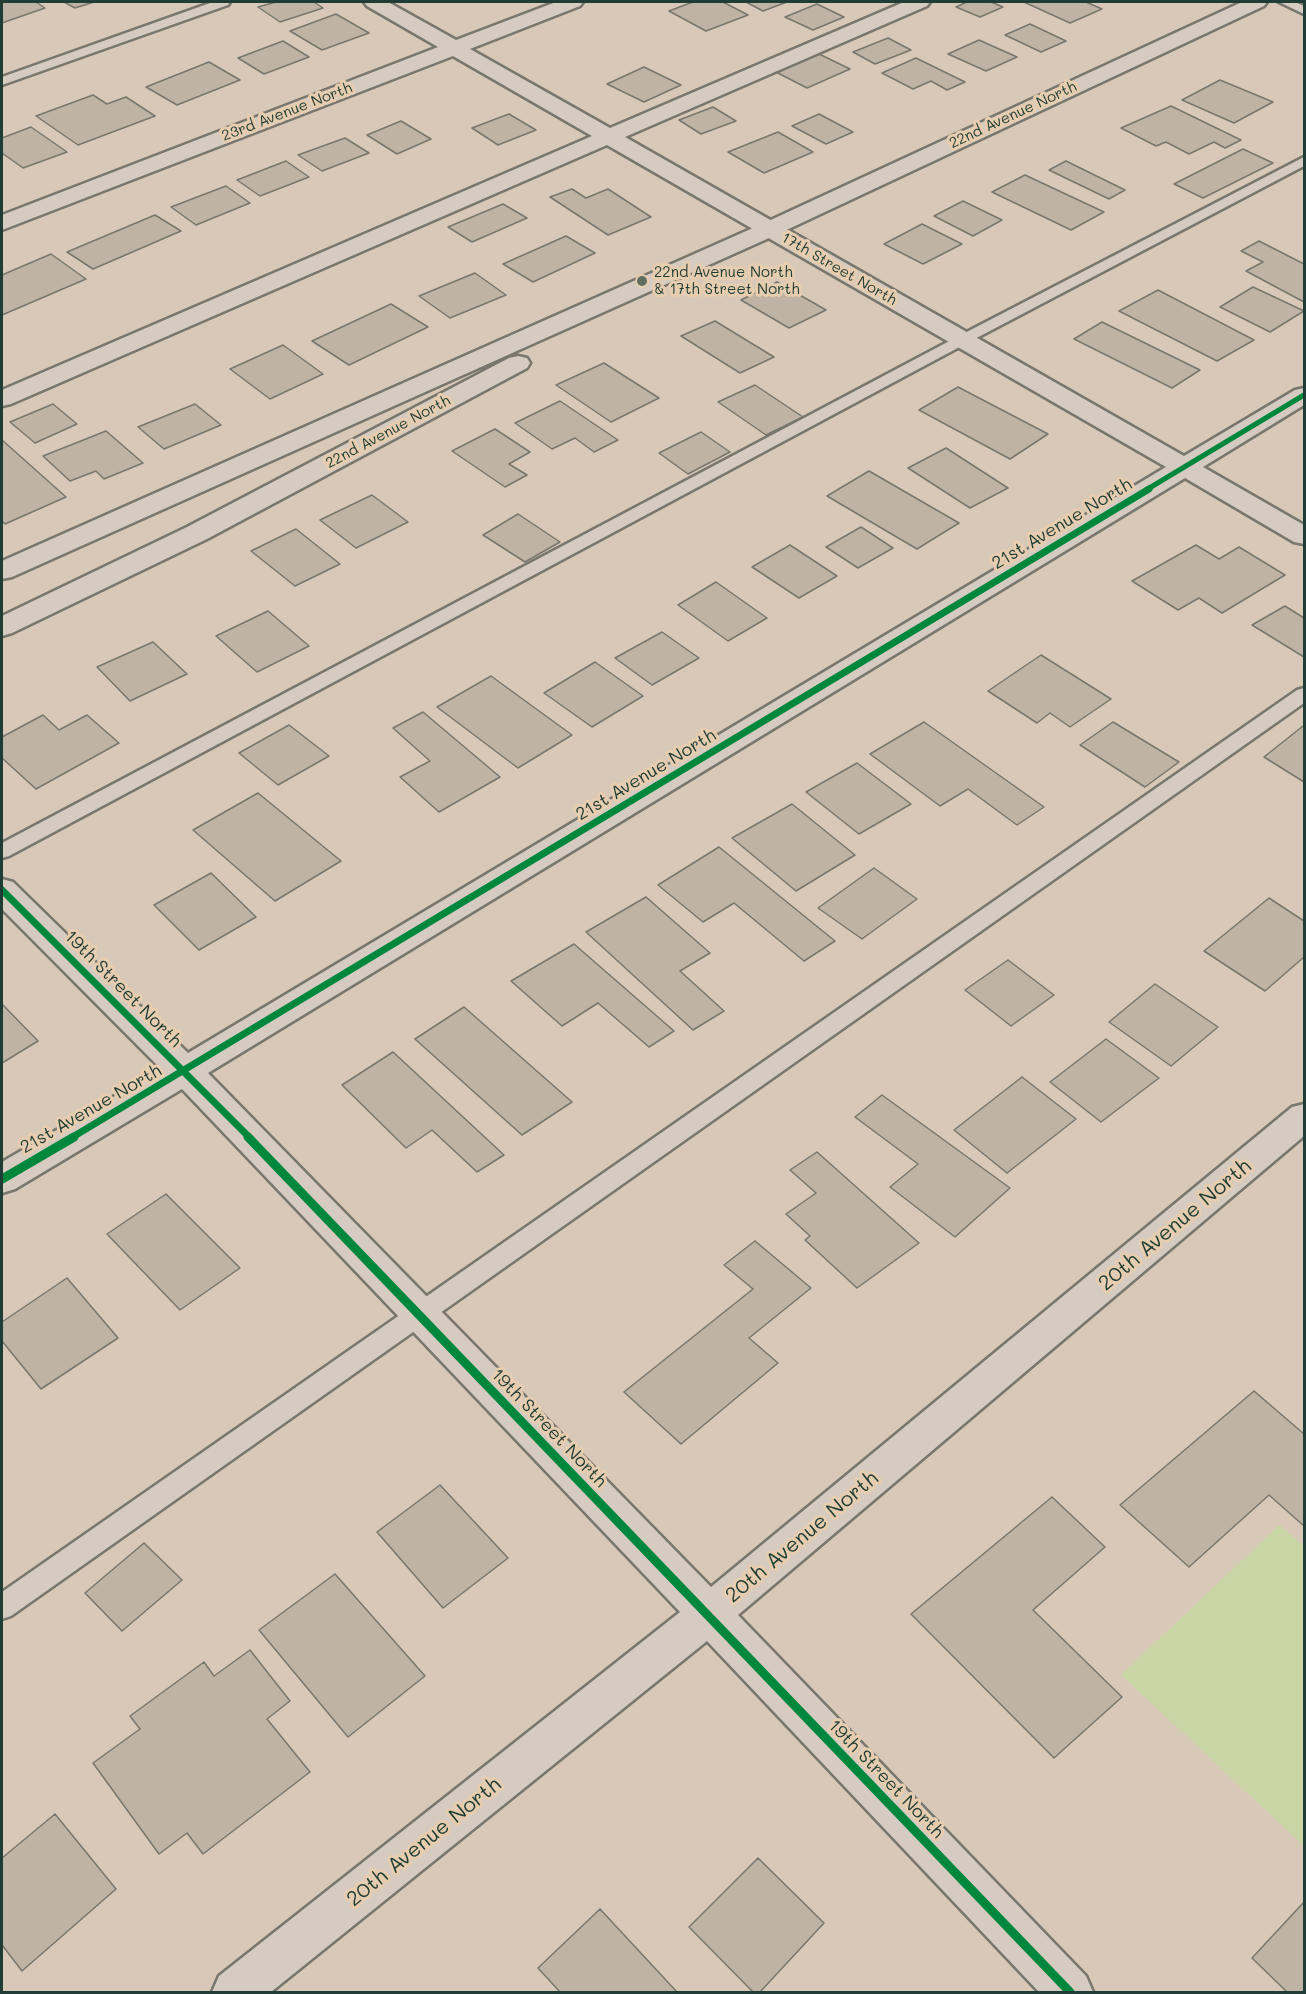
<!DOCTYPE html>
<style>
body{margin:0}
#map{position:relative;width:1306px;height:1994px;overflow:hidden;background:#d8c8b7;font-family:Mali,sans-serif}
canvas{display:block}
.frame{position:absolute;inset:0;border:3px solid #1f3d34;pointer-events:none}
</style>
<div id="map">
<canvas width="1306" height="1994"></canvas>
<div class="frame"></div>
</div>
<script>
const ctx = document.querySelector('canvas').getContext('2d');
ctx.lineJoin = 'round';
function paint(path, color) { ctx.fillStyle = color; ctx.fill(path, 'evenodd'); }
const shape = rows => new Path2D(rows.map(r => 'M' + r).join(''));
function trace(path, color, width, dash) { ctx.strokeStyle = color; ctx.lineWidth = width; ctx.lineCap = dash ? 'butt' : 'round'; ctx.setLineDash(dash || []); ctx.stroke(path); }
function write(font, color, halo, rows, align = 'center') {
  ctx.font = font + ' Mali,sans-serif'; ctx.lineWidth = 6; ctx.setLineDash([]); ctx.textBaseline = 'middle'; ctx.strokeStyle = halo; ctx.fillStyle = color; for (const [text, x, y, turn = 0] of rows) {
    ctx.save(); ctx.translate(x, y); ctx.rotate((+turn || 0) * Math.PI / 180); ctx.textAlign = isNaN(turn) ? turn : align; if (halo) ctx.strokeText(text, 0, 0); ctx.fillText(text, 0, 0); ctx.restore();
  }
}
const green = shape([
 [1279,1525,1304,1546,1304,1846,1121,1675]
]);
const building = shape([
 [2,2,36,2,45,8,2,23,2,2],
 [64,2,94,2,75,8,64,2],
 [276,2,314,2,323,8,280,22,258,7,276,2],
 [693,2,723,2,748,15,706,31,669,11,693,2],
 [746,2,787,2,763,11,746,2],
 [967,2,991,2,1003,7,980,17,956,7,967,2],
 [1024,2,1086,2,1102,9,1070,23,1024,2],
 [817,4,844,17,813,30,785,17,817,4],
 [336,14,369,33,322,50,290,31,336,14],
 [1030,24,1066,41,1041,52,1005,35,1030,24],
 [888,38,911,50,875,64,853,52,888,38],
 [979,40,1017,57,986,71,948,54,979,40],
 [283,41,309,57,264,74,238,58,283,41],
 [817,53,850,69,807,88,774,71,817,53],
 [916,58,965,82,947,90,931,81,913,89,882,73,916,58],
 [209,62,240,80,177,105,146,87,209,62],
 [644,67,681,85,644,102,607,84,644,67],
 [1220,80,1273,102,1234,123,1182,100,1220,80],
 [93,95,107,104,126,97,155,116,78,145,36,116,93,95],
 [1171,106,1241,140,1225,148,1214,142,1189,154,1166,142,1156,146,1121,128,1171,106],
 [713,107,736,121,701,134,679,120,713,107],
 [509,114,536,130,498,145,472,128,509,114],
 [819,114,853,132,826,144,792,126,819,114],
 [401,121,431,139,397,154,367,135,401,121],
 [31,127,67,152,23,168,2,153,2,138,31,127],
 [778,132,813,152,764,173,728,152,778,132],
 [345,138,369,153,322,171,298,155,345,138],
 [1243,149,1273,163,1203,198,1174,184,1243,149],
 [286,161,309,177,260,196,237,180,286,161],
 [1066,161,1125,190,1109,199,1049,170,1066,161],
 [1025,175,1104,212,1071,230,992,192,1025,175],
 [226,186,250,203,196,225,171,207,226,186],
 [572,189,586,198,608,189,651,217,608,235,550,197,572,189],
 [963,201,1002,220,973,236,934,216,963,201],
 [503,204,527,218,472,242,448,227,503,204],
 [155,215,181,231,93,269,67,252,155,215],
 [922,224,962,244,923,264,884,244,922,224],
 [566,236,595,253,533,282,503,264,566,236],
 [1259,241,1304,264,1304,302,1246,271,1263,262,1241,251,1259,241],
 [51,254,86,279,2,315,2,275,51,254],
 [475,273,506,295,450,318,419,296,475,273],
 [777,282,826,310,789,328,741,300,777,282],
 [1253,287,1304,311,1270,332,1220,307,1253,287],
 [1158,290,1254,340,1217,361,1119,311,1158,290],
 [391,304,428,327,349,365,312,341,391,304],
 [715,321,774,357,740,373,681,336,715,321],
 [1102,322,1200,370,1172,388,1074,339,1102,322],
 [283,345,323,374,270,399,230,369,283,345],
 [604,363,659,398,611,422,556,385,604,363],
 [755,385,803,417,766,435,718,402,755,385],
 [958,387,1048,434,1010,459,919,410,958,387],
 [560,401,618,440,594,452,575,438,552,449,515,423,560,401],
 [53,404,77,424,35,443,10,422,53,404],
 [195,404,221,425,164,449,138,427,195,404],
 [495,429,530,452,509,464,527,475,505,487,452,451,495,429],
 [106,431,143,463,104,479,96,471,70,481,43,456,106,431],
 [701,432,730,452,688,474,659,453,701,432],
 [2,440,66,497,5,524,2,521,2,440],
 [946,448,1008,488,970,508,908,468,946,448],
 [869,471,959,523,917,549,827,496,869,471],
 [372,495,408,522,356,548,320,520,372,495],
 [518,514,560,542,525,562,483,535,518,514],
 [861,527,893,548,858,568,826,547,861,527],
 [296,529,340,564,295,586,251,551,296,529],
 [790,545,837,576,799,598,752,567,790,545],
 [1196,545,1219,559,1239,547,1285,575,1222,613,1199,598,1178,610,1132,581,1196,545],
 [716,582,767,618,728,641,678,605,716,582],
 [1285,606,1304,618,1304,657,1252,625,1285,606],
 [268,611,309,646,257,672,216,636,268,611],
 [662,632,699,658,652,685,615,658,662,632],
 [153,642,187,674,130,701,97,667,153,642],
 [1041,655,1111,699,1070,727,1050,713,1037,723,988,691,1041,655],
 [595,662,643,696,592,727,544,693,595,662],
 [491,676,572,735,518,768,437,707,491,676],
 [423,712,500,777,439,812,400,777,430,761,393,728,423,712],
 [43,715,59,730,87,715,119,743,36,789,2,758,2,737,43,715],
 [924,722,1044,807,1017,825,968,789,940,806,870,754,924,722],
 [1113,722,1179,762,1145,787,1080,745,1113,722],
 [289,725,329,756,278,785,239,753,289,725],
 [1303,726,1304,727,1304,782,1264,757,1303,726],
 [857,763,911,804,859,834,806,792,857,763],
 [258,793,341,861,275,901,193,830,258,793],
 [792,804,855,855,796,891,732,838,792,804],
 [719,847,835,941,804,961,734,903,703,922,658,885,719,847],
 [874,868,917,899,862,939,818,908,874,868],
 [211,873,256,917,199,950,154,905,211,873],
 [646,897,710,953,680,971,724,1011,693,1030,586,932,646,897],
 [1269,898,1304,921,1304,957,1265,991,1204,951,1269,898],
 [574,944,674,1031,649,1047,598,1003,562,1026,511,981,574,944],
 [1008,960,1054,995,1011,1026,965,990,1008,960],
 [1155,984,1218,1027,1171,1066,1109,1022,1155,984],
 [2,1004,38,1041,2,1063,2,1004],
 [464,1007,572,1102,522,1135,415,1039,464,1007],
 [1106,1039,1159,1078,1101,1122,1050,1082,1106,1039],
 [393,1052,504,1155,477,1172,432,1130,406,1148,342,1085,393,1052],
 [1022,1077,1076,1119,1007,1173,954,1130,1022,1077],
 [882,1095,1010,1188,955,1237,890,1187,918,1164,855,1117,882,1095],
 [817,1152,919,1243,857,1288,805,1240,810,1236,786,1214,816,1193,790,1170,817,1152],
 [166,1194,240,1268,180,1310,107,1234,166,1194],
 [755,1241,811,1288,749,1338,778,1363,681,1444,624,1392,753,1289,724,1265,755,1241],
 [67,1278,118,1338,41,1389,2,1341,2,1322,67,1278],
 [1254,1391,1304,1434,1304,1526,1269,1495,1189,1567,1120,1505,1254,1391],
 [440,1485,508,1558,443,1608,377,1532,440,1485],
 [1052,1497,1105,1547,1033,1610,1122,1697,1054,1758,911,1614,1052,1497],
 [144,1543,182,1580,122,1631,85,1593,144,1543],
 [335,1574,425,1676,348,1737,259,1630,335,1574],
 [250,1650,290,1701,267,1719,310,1772,203,1854,187,1833,159,1854,93,1763,140,1729,130,1716,204,1662,214,1676,250,1650],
 [55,1814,116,1889,22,1971,2,1945,2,1858,55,1814],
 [758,1858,824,1923,760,1992,753,1992,689,1927,758,1858],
 [1304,1902,1304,1992,1287,1992,1252,1958,1304,1902],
 [600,1909,677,1992,560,1992,538,1968,600,1909]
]);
const service = shape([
 [213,2,230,2,228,5,2,85,2,77,213,2],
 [1279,2,1295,2,1304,6,1304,14,1279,2],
 [1304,157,1304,166,967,343,9,856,2,858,2,843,957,337,1304,157],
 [1304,688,1304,703,11,1616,2,1619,2,1592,1297,690,1304,688]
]);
const minor = shape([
 [364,2,388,2,456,40,556,2,583,2,580,6,470,49,610,128,904,2,930,2,927,6,625,137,1184,456,1295,390,1304,388,1304,405,1203,467,1304,525,1304,544,1294,542,1185,478,208,1073,711,1587,1292,1107,1304,1104,1304,1136,738,1615,1086,1976,1093,1992,1039,1992,707,1641,271,1992,212,1992,219,1976,680,1612,182,1089,15,1189,2,1193,2,1162,161,1069,2,909,2,879,13,882,188,1053,1166,467,607,145,11,404,2,406,2,390,592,136,453,56,2,230,2,215,438,47,367,6,364,2]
]);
const secondary = shape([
 [1242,2,1267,2,1264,6,778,234,12,577,2,579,2,561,762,224,1242,2],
 [518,356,527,358,530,363,527,368,207,539,12,633,2,636,2,616,187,527,509,358,518,356]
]);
const cyclewayFar2 = shape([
 [1146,490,1304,395]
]);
const cyclewayFar1 = shape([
 [2,890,250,1138],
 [71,1138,1149,489]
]);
const cycleway = shape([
 [248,1137,1070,1992],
 [2,1179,74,1137]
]);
const markers = [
 [642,281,6,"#606e62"]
];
const farStreetnames = [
 ["23rd Avenue North",287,112,-21],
 ["22nd Avenue North",1013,115,-25],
 ["17th Street North",839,269,30],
 ["22nd Avenue North",388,432,-28]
];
const farPoinames = [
 ["22nd Avenue North",654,272],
 ["& 17th Street North",654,289]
];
const streetNames = [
 ["21st Avenue North",1062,524,-31],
 ["21st Avenue North",646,775,-31],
 ["19th Street North",123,989,45],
 ["21st Avenue North",91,1109,-30],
 ["19th Street North",549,1428,46],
 ["19th Street North",886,1779,46]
];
const nearStreetnames = [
 ["20th Avenue North",1175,1225,-40],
 ["20th Avenue North",802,1537,-40],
 ["20th Avenue North",424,1842,-39]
];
paint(green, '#cad5a6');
paint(building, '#bfb3a5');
trace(building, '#78766d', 1.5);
trace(service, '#78766d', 5);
trace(minor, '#78766d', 5);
trace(secondary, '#78766d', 5);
paint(service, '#d5cbc0');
paint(minor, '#d5cbc0');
paint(secondary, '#d5cbc0');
trace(cyclewayFar2, '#00873e', 5);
trace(cyclewayFar1, '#00873e', 7);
trace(cycleway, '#00873e', 9);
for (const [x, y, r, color] of markers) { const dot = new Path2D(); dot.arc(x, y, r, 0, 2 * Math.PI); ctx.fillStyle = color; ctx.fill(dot); trace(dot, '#e7cdaf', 2); }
write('15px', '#1f3d34', '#e7cdaf', farStreetnames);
write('15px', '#1f3d34', '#e7cdaf', farPoinames, 'left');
write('18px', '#1f3d34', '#e7cdaf', streetNames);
write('21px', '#1f3d34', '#e7cdaf', nearStreetnames);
</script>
